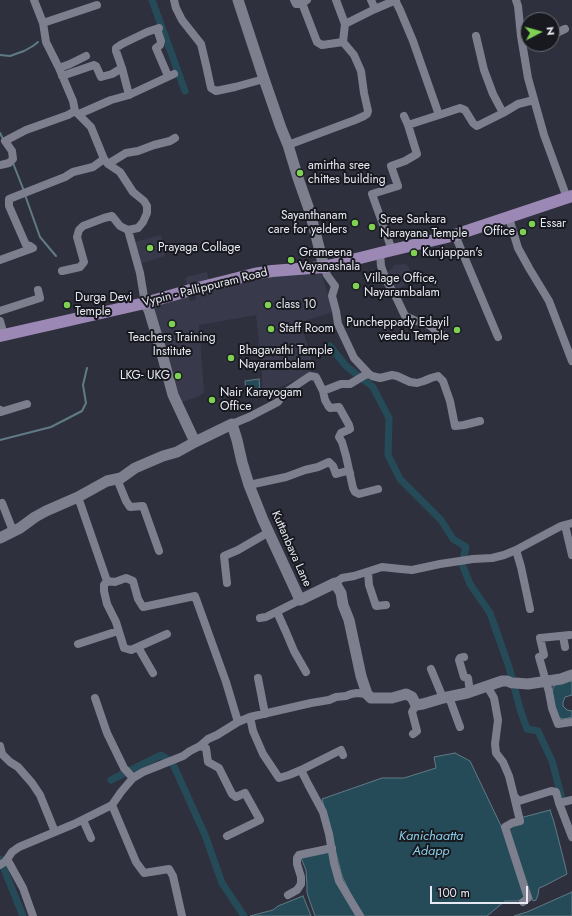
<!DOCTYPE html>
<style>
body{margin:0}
#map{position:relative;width:572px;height:916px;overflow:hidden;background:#2f303e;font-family:Jost,sans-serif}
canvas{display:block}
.north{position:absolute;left:520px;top:12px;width:40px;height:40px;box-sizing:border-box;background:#18191f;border:1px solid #6b6d74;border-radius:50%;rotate:84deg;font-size:11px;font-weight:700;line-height:16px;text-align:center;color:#e8eaf3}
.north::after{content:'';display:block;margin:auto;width:14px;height:18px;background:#7ed153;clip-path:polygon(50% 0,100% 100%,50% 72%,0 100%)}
.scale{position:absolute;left:430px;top:886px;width:98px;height:18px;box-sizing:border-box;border:2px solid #e8eaf3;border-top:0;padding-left:5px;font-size:12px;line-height:14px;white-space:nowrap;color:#e8eaf3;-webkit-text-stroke:3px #18191f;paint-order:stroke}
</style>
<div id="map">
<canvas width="572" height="916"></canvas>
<div class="north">N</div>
<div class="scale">100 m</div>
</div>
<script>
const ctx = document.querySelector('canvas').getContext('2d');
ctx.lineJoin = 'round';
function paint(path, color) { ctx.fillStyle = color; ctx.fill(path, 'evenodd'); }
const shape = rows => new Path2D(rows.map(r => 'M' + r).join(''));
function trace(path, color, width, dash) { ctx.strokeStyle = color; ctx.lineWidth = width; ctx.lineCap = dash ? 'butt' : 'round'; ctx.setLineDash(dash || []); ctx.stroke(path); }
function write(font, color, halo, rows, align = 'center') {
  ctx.font = font + ' Jost,sans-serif'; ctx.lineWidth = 4; ctx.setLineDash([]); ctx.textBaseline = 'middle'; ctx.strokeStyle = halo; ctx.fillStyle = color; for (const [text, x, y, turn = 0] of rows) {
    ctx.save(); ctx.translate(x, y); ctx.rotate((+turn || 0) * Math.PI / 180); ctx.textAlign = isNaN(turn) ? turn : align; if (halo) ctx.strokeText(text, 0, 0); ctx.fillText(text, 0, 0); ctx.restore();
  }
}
const built = shape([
 [161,235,165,256,140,264,135,242],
 [406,264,409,268,410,272,409,280,407,284,397,290,392,284,387,272,393,268,394,265],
 [207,272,209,280,188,286,185,279,187,278,186,277],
 [321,272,333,312,298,323,302,334,304,334,311,356,311,374,277,388,262,393,262,369,256,315,199,325,204,393,201,394,200,396,179,403,149,306,188,294,190,301,196,300,195,293,256,278]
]);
const water = shape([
 [259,379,260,391,246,393,245,381,259,379],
 [572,681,572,695,565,697,563,702,563,706,567,710,572,711,572,717,564,719,558,718,552,697,553,687,559,682,572,681],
 [455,753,470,761,503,830,526,898,517,901,505,901,487,916,364,916,352,897,342,876,322,799,382,778,404,778,436,768,434,757,455,753],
 [550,810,554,822,564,861,567,874,544,886,539,888,538,895,536,900,533,901,507,828,520,818,550,810],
 [329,850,358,916,315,916,307,893,307,885,306,870,301,858,329,850],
 [572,892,572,916,514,916,527,912,572,892],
 [303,896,311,916,250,916,273,910,278,906,303,896]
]);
const stream = shape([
 [0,55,10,56,24,51,33,46,38,42],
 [0,133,3,139],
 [13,163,24,191],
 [25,195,40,237,56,256],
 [0,440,51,427,82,411,86,403,83,385,87,368]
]);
const canal = shape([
 [152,0,185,91],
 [330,346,346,366,373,387,389,418,388,455,400,479,441,520,453,539,466,547,462,564,470,584,490,613,509,667,520,709,527,729,538,731,552,761,562,799],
 [111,780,161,755,172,762,205,835,222,883,244,916],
 [0,859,23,916]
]);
const street = shape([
 [34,0,43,23,46,42,59,68,73,101,75,111,91,127,104,159,108,164,120,172,133,192,144,201,147,206,147,213,143,222,138,228,128,230,140,273,145,303],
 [174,0,176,8,182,20,201,44,206,65,211,88,216,91,235,87,264,79],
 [294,0,296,4,302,3],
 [307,0,302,3,317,42,322,45,343,42],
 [336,0,345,24],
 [371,0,375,9],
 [395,0,400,10,413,41,439,115,460,108,465,110,473,123,477,126,503,113,518,104,534,100],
 [516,0,518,6,521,36,528,78,544,135,567,198],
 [43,23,97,5],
 [157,29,161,41,160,45,156,48,168,76],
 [552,35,565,29],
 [476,36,484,70,493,94,503,113],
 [59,68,70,64,86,56],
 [122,68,129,95],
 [62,76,94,65,96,66,101,77,112,74,122,68,116,51,116,48,122,44,147,32,159,28],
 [79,114,111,100,129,95,174,74],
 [404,116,408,125],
 [288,145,355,120,364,116,367,114,368,111,364,93,361,71,354,55,343,42,345,24,375,9,396,0],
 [108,164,126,153,138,151,154,145,170,141,175,138],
 [0,165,9,163,13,159,12,151,5,141,26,130,68,115,75,111],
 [509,218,518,248,529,268,549,301,572,361],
 [455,235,498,337],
 [392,250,372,194,398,186,391,166,405,161,417,154,408,125,439,115],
 [380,253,381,266,386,280,397,299,405,316,416,321,427,324,433,328,437,333,443,335],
 [0,260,33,248,30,246,26,245,9,206,9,199,65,177,73,172,93,167,104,159],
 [324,267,327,275,335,286,332,296,336,311,338,324,354,358,369,374,372,376,380,378,392,375,397,376,410,382,417,383,424,381,431,378,438,376,443,381,450,401,455,426,464,425,480,421],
 [62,271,80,267,84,262,77,237,79,230,83,226,104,218,112,216,120,226,128,230],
 [0,311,40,298,38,290],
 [0,321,4,335],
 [323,391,325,400,329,407,330,408,339,407,349,425,350,429,341,433,339,437,342,442,346,456,353,488,355,492,359,494,378,489],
 [0,410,1,412,27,404],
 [232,424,249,417,278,402,283,394,310,376,316,377,323,391,341,384,350,384,365,375,369,374],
 [117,479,126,501,130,507,143,506,159,551],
 [249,485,286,477,305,470,318,467,329,462,333,466,336,474,347,471,350,473],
 [78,497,107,581,104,585,104,591,107,604,116,622,124,648,131,650,167,634],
 [2,503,13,531],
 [565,525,572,555],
 [516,550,521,567,530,609],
 [368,572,369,585,376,606,386,605],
 [107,581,115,582,126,578,133,581,138,599,143,607,195,596,226,682,238,722],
 [227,583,224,556,238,550,269,532],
 [335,583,342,578,354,576,382,567,401,569,412,570,440,564,473,559,492,558,504,555,516,550,561,526,572,523],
 [277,612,286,632,294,651,306,672],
 [260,618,266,617,300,600],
 [570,635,540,638,544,655,539,657,549,692,552,708,558,724,572,722],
 [563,636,565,647],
 [78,644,118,631],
 [138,647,153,673],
 [464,657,460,658,459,660,464,677,468,678,470,692],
 [431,669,443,698],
 [258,678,265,714],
 [487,686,494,698,498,720,495,744,496,753,503,762,509,776,514,796,519,801,551,791,556,792,559,803,572,837],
 [449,697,460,727],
 [95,698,107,733,124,768,133,778],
 [250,717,253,731,263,754,279,778,289,775,301,770,308,784,323,812,329,834,334,863,339,881,360,916],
 [413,734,417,731,412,712,416,705],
 [0,746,2,754,10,762,18,767,32,783,40,795,55,832],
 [200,746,206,748,208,762,219,768,232,794,236,797,245,793,260,820,227,836],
 [301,770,341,750,343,755],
 [514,796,520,821,512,823,505,827,528,898,523,902],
 [559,803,572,800],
 [112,805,136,862,144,873,169,869,173,876,182,916],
 [83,820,91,838],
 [7,859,23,888,33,916],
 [0,865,6,861,12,852,19,847,74,824,112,805,121,792,133,778,143,772,183,756,190,751,200,746,208,739,217,735,238,722,250,717,311,703,329,700,336,697,346,696,351,694,357,693,367,694],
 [288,895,297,890,301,884,301,877,297,864,297,858,299,855,332,848]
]);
const secondary = shape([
 [238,0,264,79,281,128,288,145,298,178,310,212,324,267],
 [145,303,149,310,161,350,173,395,195,442,232,424,237,440,242,462,249,485,263,520,300,600,335,583,341,593,343,605,349,620,361,676,367,694,371,698,392,698,406,694,412,697,416,705,423,704,443,698,467,693,502,681,507,681,512,683],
 [0,538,20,528,35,517,46,511,78,497,107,481,121,478,135,468,163,456,177,452,195,442],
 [515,683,528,684,561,679,572,675]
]);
const primary = shape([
 [0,336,145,303,194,289,254,274,272,271,324,267,380,253,455,235,572,196]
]);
const markers = [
 [300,173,4,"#7ed153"],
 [355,223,4,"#7ed153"],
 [532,224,4,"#7ed153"],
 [372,227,4,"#7ed153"],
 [523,232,4,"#7ed153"],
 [150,248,4,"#7ed153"],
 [414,253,4,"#7ed153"],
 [291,260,4,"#7ed153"],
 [356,286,4,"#7ed153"],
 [67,305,4,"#7ed153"],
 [268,305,4,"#7ed153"],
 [172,324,4,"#7ed153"],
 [271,329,4,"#7ed153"],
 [457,330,4,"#7ed153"],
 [231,358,4,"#7ed153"],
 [178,376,4,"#7ed153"],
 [212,400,4,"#7ed153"]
];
const poiNames = [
 ["amirtha sree",308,166],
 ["chittes building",308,180],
 ["Sayanthanam",347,216,"right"],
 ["care for yelders",347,230,"right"],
 ["Sree Sankara",380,220],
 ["Narayana Temple",380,234],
 ["Essar",540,224],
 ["Office",515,232,"right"],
 ["Prayaga Collage",158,248],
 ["Grameena",299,253],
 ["Vayanashala",299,267],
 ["Kunjappan's",422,253],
 ["Village Office,",364,279],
 ["Nayarambalam",364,293],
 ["Durga Devi",75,298],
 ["Temple",75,312],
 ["class 10",276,305],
 ["Puncheppady Edayil",449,323,"right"],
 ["veedu Temple",449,337,"right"],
 ["Staff Room",279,329],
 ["Teachers Training",172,338,"center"],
 ["Institute",172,352,"center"],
 ["Bhagavathi Temple",239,351],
 ["Nayarambalam",239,365],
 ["LKG- UKG",170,376,"right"],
 ["Nair Karayogam",220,393],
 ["Office",220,407]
];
const streetNames = [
 ["Vypin - Pallippuram Road",205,288,-14],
 ["Kuttanbava Lane",291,549,66]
];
const waterNames = [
 ["Kanichaatta",431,837],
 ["Adapp",431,852]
];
paint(built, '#383a4c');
paint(water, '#264b58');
trace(water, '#607b86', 1);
trace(stream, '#607b86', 2);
trace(canal, '#264b58', 7);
trace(street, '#7d7f8f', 8);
trace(secondary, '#7d7f8f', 11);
trace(primary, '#9c88b4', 12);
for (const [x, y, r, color] of markers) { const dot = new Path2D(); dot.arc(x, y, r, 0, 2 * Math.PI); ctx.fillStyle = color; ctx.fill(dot); trace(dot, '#18191f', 1.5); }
write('12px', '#e8eaf3', '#18191f', poiNames, 'left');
write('12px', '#e8eaf3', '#18191f', streetNames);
write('italic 13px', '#8acee7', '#18191f', waterNames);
</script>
